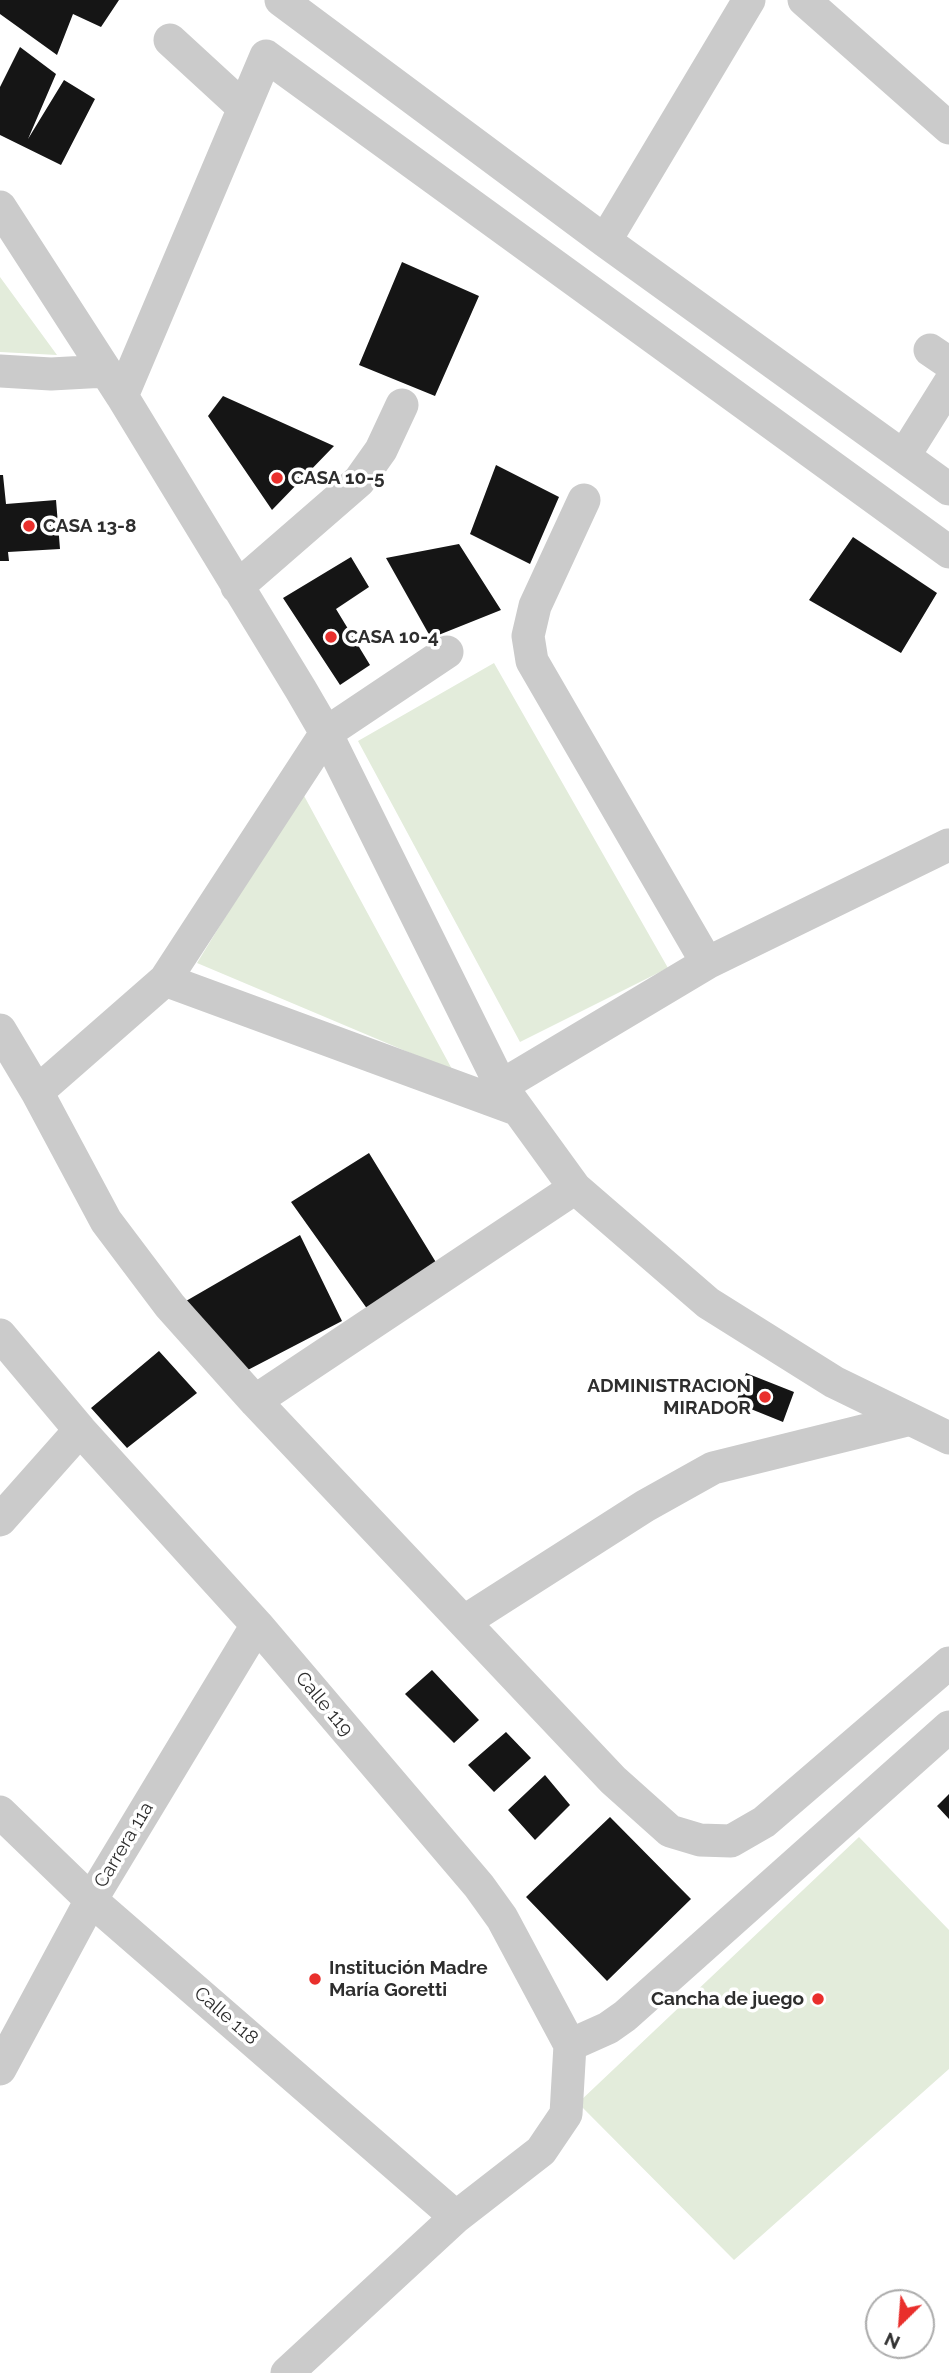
<!DOCTYPE html>
<meta charset="utf-8">
<style>
body{margin:0}
#map{position:relative;width:949px;height:2373px;overflow:hidden;background:#fff;font-family:Raleway,sans-serif}
canvas{display:block}
.north{position:absolute;left:865px;top:2289px;width:70px;height:70px;box-sizing:border-box;background:#fff;border:2px solid #ababab;border-radius:50%;rotate:205deg;font-size:19px;font-weight:700;line-height:28px;text-align:center;color:#2e2e2e}
.north::after{content:'';display:block;margin:auto;width:24px;height:32px;background:#e92f2c;clip-path:polygon(50% 0,100% 100%,50% 72%,0 100%)}
</style>
<div id="map">
<canvas width="949" height="2373"></canvas>
<div class="north">N</div>
</div>
<script>
const ctx = document.querySelector('canvas').getContext('2d');
ctx.lineJoin = 'round';
function paint(path, color) { ctx.fillStyle = color; ctx.fill(path, 'evenodd'); }
const shape = rows => new Path2D(rows.map(r => 'M' + r).join(''));
function trace(path, color, width, dash) { ctx.strokeStyle = color; ctx.lineWidth = width; ctx.lineCap = dash ? 'butt' : 'round'; ctx.setLineDash(dash || []); ctx.stroke(path); }
function write(font, color, halo, rows, align = 'center') {
  ctx.font = font + ' Raleway,sans-serif'; ctx.lineWidth = 7; ctx.setLineDash([]); ctx.textBaseline = 'middle'; ctx.strokeStyle = halo; ctx.fillStyle = color; for (const [text, x, y, turn = 0] of rows) {
    ctx.save(); ctx.translate(x, y); ctx.rotate((+turn || 0) * Math.PI / 180); ctx.textAlign = isNaN(turn) ? turn : align; if (halo) ctx.strokeText(text, 0, 0); ctx.fillText(text, 0, 0); ctx.restore();
  }
}
const green = shape([
 [0,277,57,355,0,352],
 [494,663,668,968,520,1042,358,741],
 [302,792,453,1071,197,963],
 [859,1837,949,1930,949,2069,734,2260,578,2103]
]);
const building = shape([
 [0,0,119,0,101,27,73,14,57,55,0,14],
 [20,47,56,74,28,139,64,80,95,99,61,165,0,135,0,87],
 [402,262,479,296,435,396,359,365],
 [223,396,334,446,272,510,208,416],
 [496,465,559,497,530,564,470,534],
 [0,475,3,475,6,504,56,500,60,549,8,552,9,561,0,561],
 [853,537,937,593,901,653,809,600],
 [459,544,501,610,431,638,386,558],
 [351,557,369,587,336,609,370,665,340,685,283,598],
 [369,1153,437,1264,368,1310,291,1202],
 [300,1235,342,1321,242,1373,186,1301],
 [159,1351,197,1393,127,1448,91,1408],
 [746,1373,794,1392,783,1422,736,1403],
 [432,1670,479,1720,454,1743,405,1694],
 [506,1732,531,1758,494,1792,468,1765],
 [545,1775,570,1805,535,1840,508,1810],
 [949,1794,949,1819,937,1806],
 [610,1817,691,1899,607,1981,526,1897]
]);
const street = shape([
 [281,0,605,241,949,489],
 [804,0,949,128],
 [170,40,244,108],
 [0,207,122,396,301,690,326,733,501,1086,575,1188,708,1303,834,1382,949,1438],
 [605,241,749,0],
 [930,350,949,363],
 [0,371,51,374,106,371],
 [122,396,266,56,949,552],
 [904,456,949,384],
 [584,500,535,606,528,636,532,661,707,963],
 [237,587,359,481,381,450,402,405],
 [165,980,516,1109],
 [0,1030,37,1092,106,1221,170,1306,255,1401,613,1780,670,1831,700,1840,731,1841,764,1822,949,1663],
 [501,1086,707,963,948,845],
 [37,1092,165,980,326,733,447,652],
 [0,1335,80,1430,257,1625,479,1886,502,1918,570,2045,566,2114,541,2151,456,2217,287,2373],
 [255,1401,575,1188],
 [0,1520,80,1430],
 [465,1621,645,1506,713,1468,907,1420],
 [0,1812,91,1900,456,2217],
 [570,2045,608,2028,625,2016,949,1727],
 [0,2069,91,1900,257,1625]
]);
const markers = [
 [277,478,7,"#e92f2c"],
 [29,526,7,"#e92f2c"],
 [331,637,7,"#e92f2c"],
 [765,1397,7,"#e92f2c"],
 [315,1979,7,"#e92f2c"],
 [818,1999,7,"#e92f2c"]
];
const poiNames = [
 ["CASA 10-5",291,478],
 ["CASA 13-8",43,526],
 ["CASA 10-4",345,637],
 ["ADMINISTRACION",751,1386,"right"],
 ["MIRADOR",751,1408,"right"],
 ["Institución Madre",329,1968],
 ["María Goretti",329,1990],
 ["Cancha de juego",804,1999,"right"]
];
const streetNames = [
 ["Calle 119",324,1704,50],
 ["Carrera 11a",124,1845,-59],
 ["Calle 118",226,2016,41]
];
paint(green, '#e3ecdb');
paint(building, '#151515');
trace(street, '#cbcbcb', 33);
for (const [x, y, r, color] of markers) { const dot = new Path2D(); dot.arc(x, y, r, 0, 2 * Math.PI); ctx.fillStyle = color; ctx.fill(dot); trace(dot, '#fff', 2.5); }
write('bold 19px', '#2e2e2e', '#fff', poiNames, 'left');
write('19px', '#2e2e2e', '#fff', streetNames);
</script>
